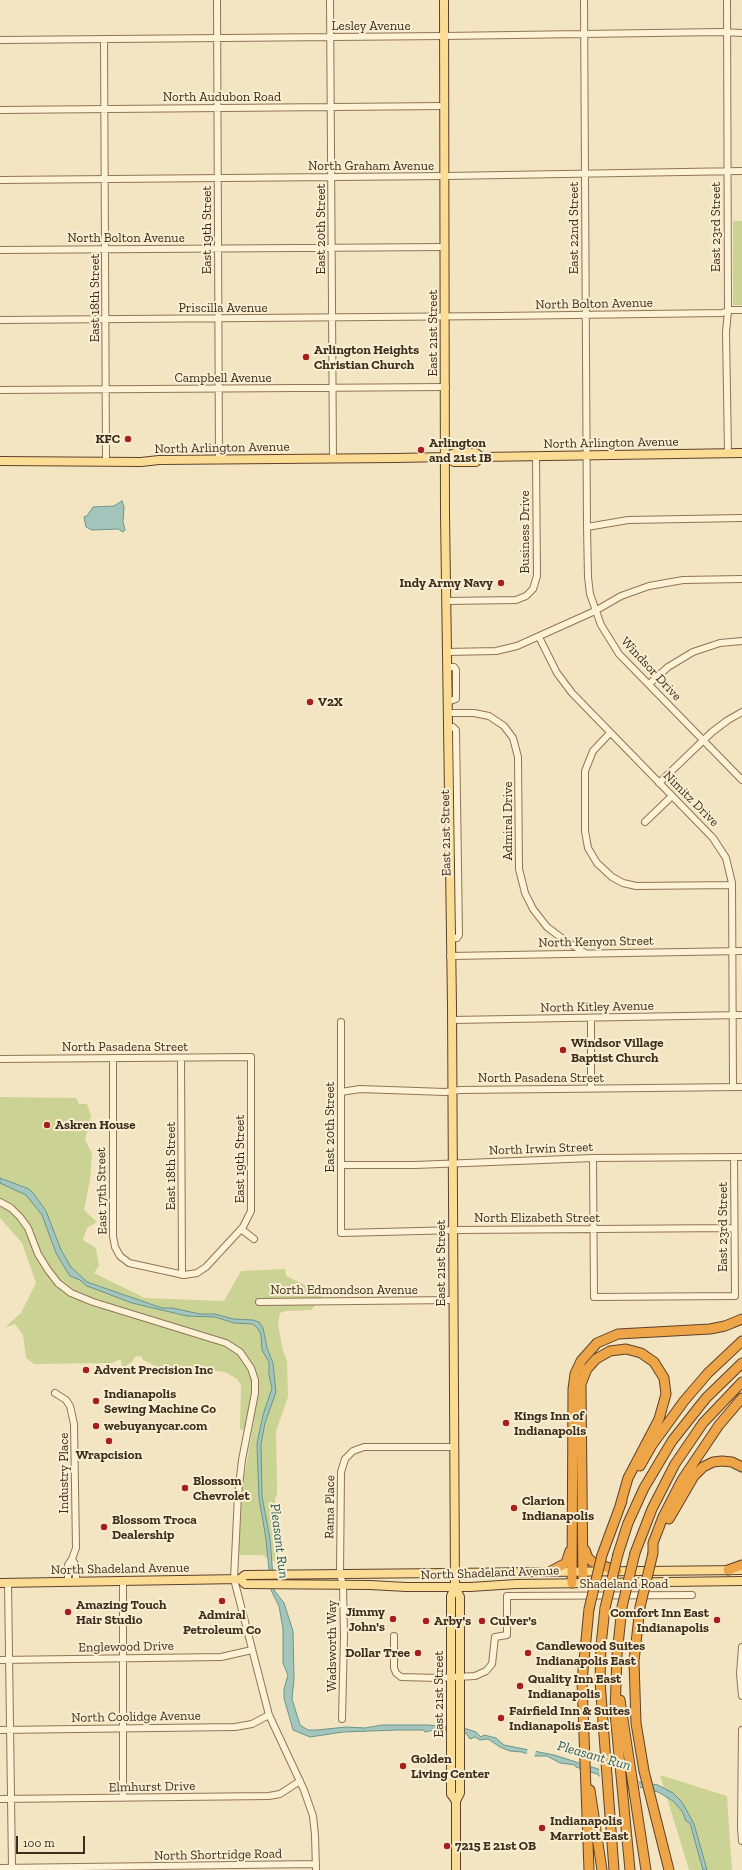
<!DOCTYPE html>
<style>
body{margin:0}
#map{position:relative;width:742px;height:1870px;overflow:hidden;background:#f3e5c1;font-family:"Zilla Slab",serif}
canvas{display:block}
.scale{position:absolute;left:16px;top:1836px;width:69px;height:18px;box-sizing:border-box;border:2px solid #3d2d1c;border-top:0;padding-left:5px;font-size:12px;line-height:14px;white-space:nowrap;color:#3d2d1c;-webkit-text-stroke:3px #faeed2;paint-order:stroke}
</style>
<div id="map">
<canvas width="742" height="1870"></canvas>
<div class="scale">100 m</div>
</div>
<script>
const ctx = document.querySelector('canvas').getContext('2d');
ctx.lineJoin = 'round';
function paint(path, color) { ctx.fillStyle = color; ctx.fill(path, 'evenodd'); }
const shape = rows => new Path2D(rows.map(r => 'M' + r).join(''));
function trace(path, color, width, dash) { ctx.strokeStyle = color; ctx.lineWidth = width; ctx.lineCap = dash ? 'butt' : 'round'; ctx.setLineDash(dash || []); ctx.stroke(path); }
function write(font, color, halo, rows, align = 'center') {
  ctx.font = font + ' "Zilla Slab",serif'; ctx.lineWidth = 4; ctx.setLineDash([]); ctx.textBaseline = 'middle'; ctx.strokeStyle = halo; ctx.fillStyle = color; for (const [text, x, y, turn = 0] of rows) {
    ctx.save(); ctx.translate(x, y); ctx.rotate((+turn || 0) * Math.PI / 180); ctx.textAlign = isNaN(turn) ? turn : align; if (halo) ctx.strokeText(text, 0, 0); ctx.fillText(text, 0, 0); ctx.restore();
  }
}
const green = shape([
 [733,221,742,221,742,305,733,305],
 [0,1097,76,1098,79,1104,87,1104,91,1116,85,1140,92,1153,90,1180,84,1210,97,1222,87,1228,83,1240,96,1248,99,1266,94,1273,145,1298,224,1301,241,1271,285,1269,286,1276,324,1294,311,1310,286,1311,280,1313,278,1324,283,1351,287,1361,288,1397,276,1431,277,1485,277,1495,275,1499,276,1562,262,1555,240,1555,239,1552,241,1496,254,1420,244,1430,240,1429,241,1385,237,1379,225,1372,215,1371,175,1372,160,1368,143,1360,141,1356,135,1357,132,1362,122,1368,121,1359,112,1363,34,1364,26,1358,23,1335,15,1324,4,1328,21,1313,36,1283,22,1243,0,1218],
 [660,1775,727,1796,732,1870,689,1870]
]);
const water = shape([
 [122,501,124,507,123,522,125,530,123,532,118,529,92,530,86,527,84,517,87,516,93,507,114,506,122,501],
 [0,1178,29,1189,34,1194,46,1211,61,1250,71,1267,87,1282,162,1308,172,1308,200,1314,215,1314,233,1319,253,1320,259,1322,263,1328,267,1348,273,1363,276,1392,265,1423,261,1444,262,1496,270,1539,274,1590,284,1603,293,1631,294,1679,292,1699,300,1725,308,1730,317,1730,346,1727,365,1728,382,1725,428,1725,467,1729,476,1732,481,1737,484,1735,496,1738,504,1745,554,1755,639,1782,658,1785,673,1793,682,1802,694,1824,707,1870,703,1870,690,1823,686,1821,682,1811,673,1801,658,1792,599,1776,597,1774,576,1767,575,1765,560,1763,547,1756,533,1756,522,1752,510,1751,500,1747,488,1739,480,1740,475,1737,470,1739,466,1733,439,1729,425,1732,423,1730,398,1730,343,1732,310,1737,293,1730,284,1698,284,1689,288,1675,283,1663,283,1629,279,1606,271,1590,266,1539,259,1498,257,1444,263,1415,272,1388,269,1375,269,1362,262,1350,261,1335,258,1329,253,1324,234,1323,215,1317,187,1316,132,1303,87,1286,80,1280,70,1276,66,1270,56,1253,42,1215,26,1195,0,1183,0,1178]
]);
const pier = shape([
 [528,1748,536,1750,534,1758,526,1756],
 [599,1769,638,1780,640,1788,600,1779]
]);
const minor = shape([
 [217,0,219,460],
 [330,0,333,458],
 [584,0,587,527,588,577,590,594,601,625,619,654,742,780],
 [727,0,728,311,726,332,728,453],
 [104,39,106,461],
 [0,40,444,36,721,32,742,33],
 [0,110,444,106],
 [0,180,445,176,742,171],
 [0,250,445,247],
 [0,320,499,316,722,313,731,310,742,310],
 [0,390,446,387],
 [587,527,628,520,742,518],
 [446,601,516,600,526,596,533,589,537,576,536,457],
 [539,637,557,673,572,693,713,838,726,858,732,883,733,1087],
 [447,652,496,651,517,646,595,611,621,596,649,586,683,580,742,579],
 [447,667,454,667,456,670,456,699,447,702],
 [649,684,668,667,693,652,720,643,742,641],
 [447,713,474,713,489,716,504,726,513,738,518,757,519,869,525,893,533,909,547,927,563,939,585,953],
 [447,727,453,727,456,730,459,935,457,938,450,939],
 [610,733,593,751,585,771,585,831,588,848,597,863,612,877,623,883,636,886,732,885],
 [659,783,712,732,728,720,742,712],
 [645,822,672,796],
 [450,956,742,951],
 [591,1018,591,1089],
 [452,1020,742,1015],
 [341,1022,341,1233,459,1230,734,1228],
 [113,1058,113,1236,115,1247,120,1256,129,1263,184,1275,197,1273,206,1267,243,1227,251,1211,251,1057],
 [181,1058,182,1275],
 [0,1059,251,1057],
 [341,1092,360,1089,445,1092,460,1090,742,1087],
 [593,1158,594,1297,735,1296,734,1157],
 [341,1165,415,1165,593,1158,742,1157],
 [0,1202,11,1208,20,1217,28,1228,38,1254,48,1270,58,1283,71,1293,93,1302,226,1343,240,1352,251,1368,255,1380,255,1393,242,1460,238,1495,234,1579,269,1715,304,1790,313,1816,315,1835,316,1870],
 [241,1229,254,1239],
 [259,1302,454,1300],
 [55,1393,66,1400,70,1406,74,1424,76,1548,72,1559,68,1565,68,1582],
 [72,1559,76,1566,76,1581],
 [123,1581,123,1798],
 [8,1582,12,1868],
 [394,1636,394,1668,396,1673,401,1677,439,1678,475,1676,486,1671,492,1664,495,1637,507,1635,507,1596,692,1595],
 [742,1647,740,1674,742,1696],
 [0,1660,221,1657,252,1650],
 [342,1719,344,1636,343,1585,340,1574,341,1472,345,1459,353,1451,364,1447,454,1447],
 [0,1730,235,1727,252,1724,269,1715],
 [742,1730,741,1828,742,1841],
 [0,1799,269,1796,280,1794,300,1781],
 [0,1868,316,1864]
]);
const major = shape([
 [444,0,445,514,452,1005,455,1587,460,1597,460,1793,456,1801,456,1870],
 [445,457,454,462,476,462,481,457],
 [0,461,141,462,159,460,396,458,445,457,455,453,476,453,481,457,742,453],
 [240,1579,245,1584,370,1585,406,1587,470,1587,516,1584,742,1581],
 [0,1583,240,1579,245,1575,742,1570],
 [455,1587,451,1596,451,1794,456,1801]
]);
const highway = shape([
 [640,1466,652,1445,684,1401,708,1373,742,1341],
 [669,1519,694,1476,703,1467,713,1462,722,1461,732,1462,742,1467],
 [585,1550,588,1558,593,1562,617,1571],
 [635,1553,652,1509,675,1464,703,1423,742,1382],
 [653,1553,653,1543,663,1517,682,1480,719,1425,742,1398],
 [618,1554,628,1523,644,1488,672,1441,706,1398,742,1363],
 [602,1555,622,1501],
 [728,1570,742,1565],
 [551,1571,566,1563,570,1551],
 [572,1583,573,1389,575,1374,581,1361,597,1343,618,1334,710,1329,725,1326,742,1319],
 [583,1584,581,1384,587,1369,596,1359,610,1351,626,1349,641,1353,654,1362,664,1378,666,1394,659,1419,628,1478,620,1506],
 [622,1607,617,1655,615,1713,630,1870],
 [640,1607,634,1661,636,1723,644,1771,669,1870],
 [605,1608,601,1645,600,1681,614,1870],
 [620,1700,646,1870],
 [590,1790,602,1870],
 [589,1870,582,1681,589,1609]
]);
const highwayBridge = shape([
 [622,1607,635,1553],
 [640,1607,653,1553],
 [605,1608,618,1554],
 [589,1609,602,1555]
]);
const markers = [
 [306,357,4,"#a61e1e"],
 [128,439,4,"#a61e1e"],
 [421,450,4,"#a61e1e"],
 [501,583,4,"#a61e1e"],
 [310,702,4,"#a61e1e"],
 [563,1050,4,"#a61e1e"],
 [47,1125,4,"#a61e1e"],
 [86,1370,4,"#a61e1e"],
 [96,1401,4,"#a61e1e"],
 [506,1423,4,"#a61e1e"],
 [96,1426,4,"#a61e1e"],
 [109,1441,4,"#a61e1e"],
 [185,1488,4,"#a61e1e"],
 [514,1508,4,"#a61e1e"],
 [104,1527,4,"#a61e1e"],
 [222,1601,4,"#a61e1e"],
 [68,1612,4,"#a61e1e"],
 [393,1619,4,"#a61e1e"],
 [717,1620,4,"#a61e1e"],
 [426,1621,4,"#a61e1e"],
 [482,1621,4,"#a61e1e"],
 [418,1653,4,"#a61e1e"],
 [528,1653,4,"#a61e1e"],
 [520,1686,4,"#a61e1e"],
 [501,1718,4,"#a61e1e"],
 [403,1766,4,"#a61e1e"],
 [542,1828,4,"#a61e1e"],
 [447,1846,4,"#a61e1e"]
];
const streetNames = [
 ["Lesley Avenue",371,26],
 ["North Audubon Road",222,97],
 ["North Graham Avenue",371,166],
 ["East 23rd Street",716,227,-90],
 ["East 22nd Street",574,228,-90],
 ["East 20th Street",321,229,-90],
 ["East 19th Street",207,230,-90],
 ["North Bolton Avenue",126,238],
 ["East 18th Street",95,298,-90],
 ["North Bolton Avenue",594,304,-1],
 ["Priscilla Avenue",223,308],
 ["East 21st Street",433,333,-90],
 ["Campbell Avenue",223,378],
 ["North Arlington Avenue",611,443,-1],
 ["North Arlington Avenue",222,448,-1],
 ["Business Drive",525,532,-90],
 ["Windsor Drive",651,669,47],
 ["Nimitz Drive",691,799,45],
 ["Admiral Drive",508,821,-90],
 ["East 21st Street",446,833,-91],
 ["North Kenyon Street",596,942,-1],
 ["North Kitley Avenue",597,1007,-1],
 ["North Pasadena Street",125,1047],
 ["North Pasadena Street",541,1078],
 ["East 20th Street",330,1127,-90],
 ["North Irwin Street",541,1149,-2],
 ["East 19th Street",240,1159,-90],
 ["East 18th Street",171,1166,-90],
 ["East 17th Street",102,1191,-91],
 ["North Elizabeth Street",537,1218],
 ["East 23rd Street",723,1227,-90],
 ["East 21st Street",441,1263,-90],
 ["North Edmondson Avenue",344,1290],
 ["Industry Place",64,1473,-90],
 ["Rama Place",330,1507,-89],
 ["North Shadeland Avenue",120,1569,-1],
 ["North Shadeland Avenue",490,1573,-2],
 ["Shadeland Road",624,1584],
 ["Wadsworth Way",332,1646,-90],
 ["Englewood Drive",126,1647,-1],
 ["East 21st Street",439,1694,-90],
 ["North Coolidge Avenue",136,1717,-1],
 ["Elmhurst Drive",152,1787,-1],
 ["North Shortridge Road",218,1855,-1]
];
const poiNames = [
 ["Arlington Heights",314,350],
 ["Christian Church",314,365],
 ["KFC",120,439,"right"],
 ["Arlington",429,443],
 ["and 21st IB",429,458],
 ["Indy Army Navy",493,583,"right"],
 ["V2X",318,702],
 ["Windsor Village",571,1043],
 ["Baptist Church",571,1058],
 ["Askren House",55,1125],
 ["Advent Precision Inc",94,1370],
 ["Indianapolis",104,1394],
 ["Sewing Machine Co",104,1409],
 ["Kings Inn of",514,1416],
 ["Indianapolis",514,1431],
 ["webuyanycar.com",104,1426],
 ["Wrapcision",109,1455,"center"],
 ["Blossom",193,1481],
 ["Chevrolet",193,1496],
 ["Clarion",522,1501],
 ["Indianapolis",522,1516],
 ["Blossom Troca",112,1520],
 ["Dealership",112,1535],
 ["Amazing Touch",76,1605],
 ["Hair Studio",76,1620],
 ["Jimmy",385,1612,"right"],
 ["John's",385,1627,"right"],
 ["Comfort Inn East",709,1613,"right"],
 ["Indianapolis",709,1628,"right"],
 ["Admiral",222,1615,"center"],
 ["Petroleum Co",222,1630,"center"],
 ["Arby's",434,1621],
 ["Culver's",490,1621],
 ["Candlewood Suites",536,1646],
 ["Indianapolis East",536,1661],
 ["Dollar Tree",410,1653,"right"],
 ["Quality Inn East",528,1679],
 ["Indianapolis",528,1694],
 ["Fairfield Inn & Suites",509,1711],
 ["Indianapolis East",509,1726],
 ["Golden",411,1759],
 ["Living Center",411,1774],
 ["Indianapolis",550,1821],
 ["Marriott East",550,1836],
 ["7215 E 21st OB",455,1846]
];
const waterNames = [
 ["Pleasant Run",279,1541,83],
 ["Pleasant Run",594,1756,16]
];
paint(green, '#cbd394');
paint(water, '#a4c5bc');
trace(water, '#6a958b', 1);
paint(pier, '#f3e5c1');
trace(minor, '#907556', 8);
trace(major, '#5d422b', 10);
trace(highway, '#5d422b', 11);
trace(minor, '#fdf1d6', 6);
trace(major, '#fbdc95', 8);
trace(highway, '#eda548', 9);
trace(highwayBridge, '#5d422b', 11, []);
trace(highwayBridge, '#eda548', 9);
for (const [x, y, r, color] of markers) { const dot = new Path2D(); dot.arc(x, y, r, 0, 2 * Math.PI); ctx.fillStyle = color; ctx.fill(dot); trace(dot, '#faeed2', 1.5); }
write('13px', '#3d2d1c', '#faeed2', streetNames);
write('bold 13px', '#3d2d1c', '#faeed2', poiNames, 'left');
write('italic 14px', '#2a5f5c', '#faeed2', waterNames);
</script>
